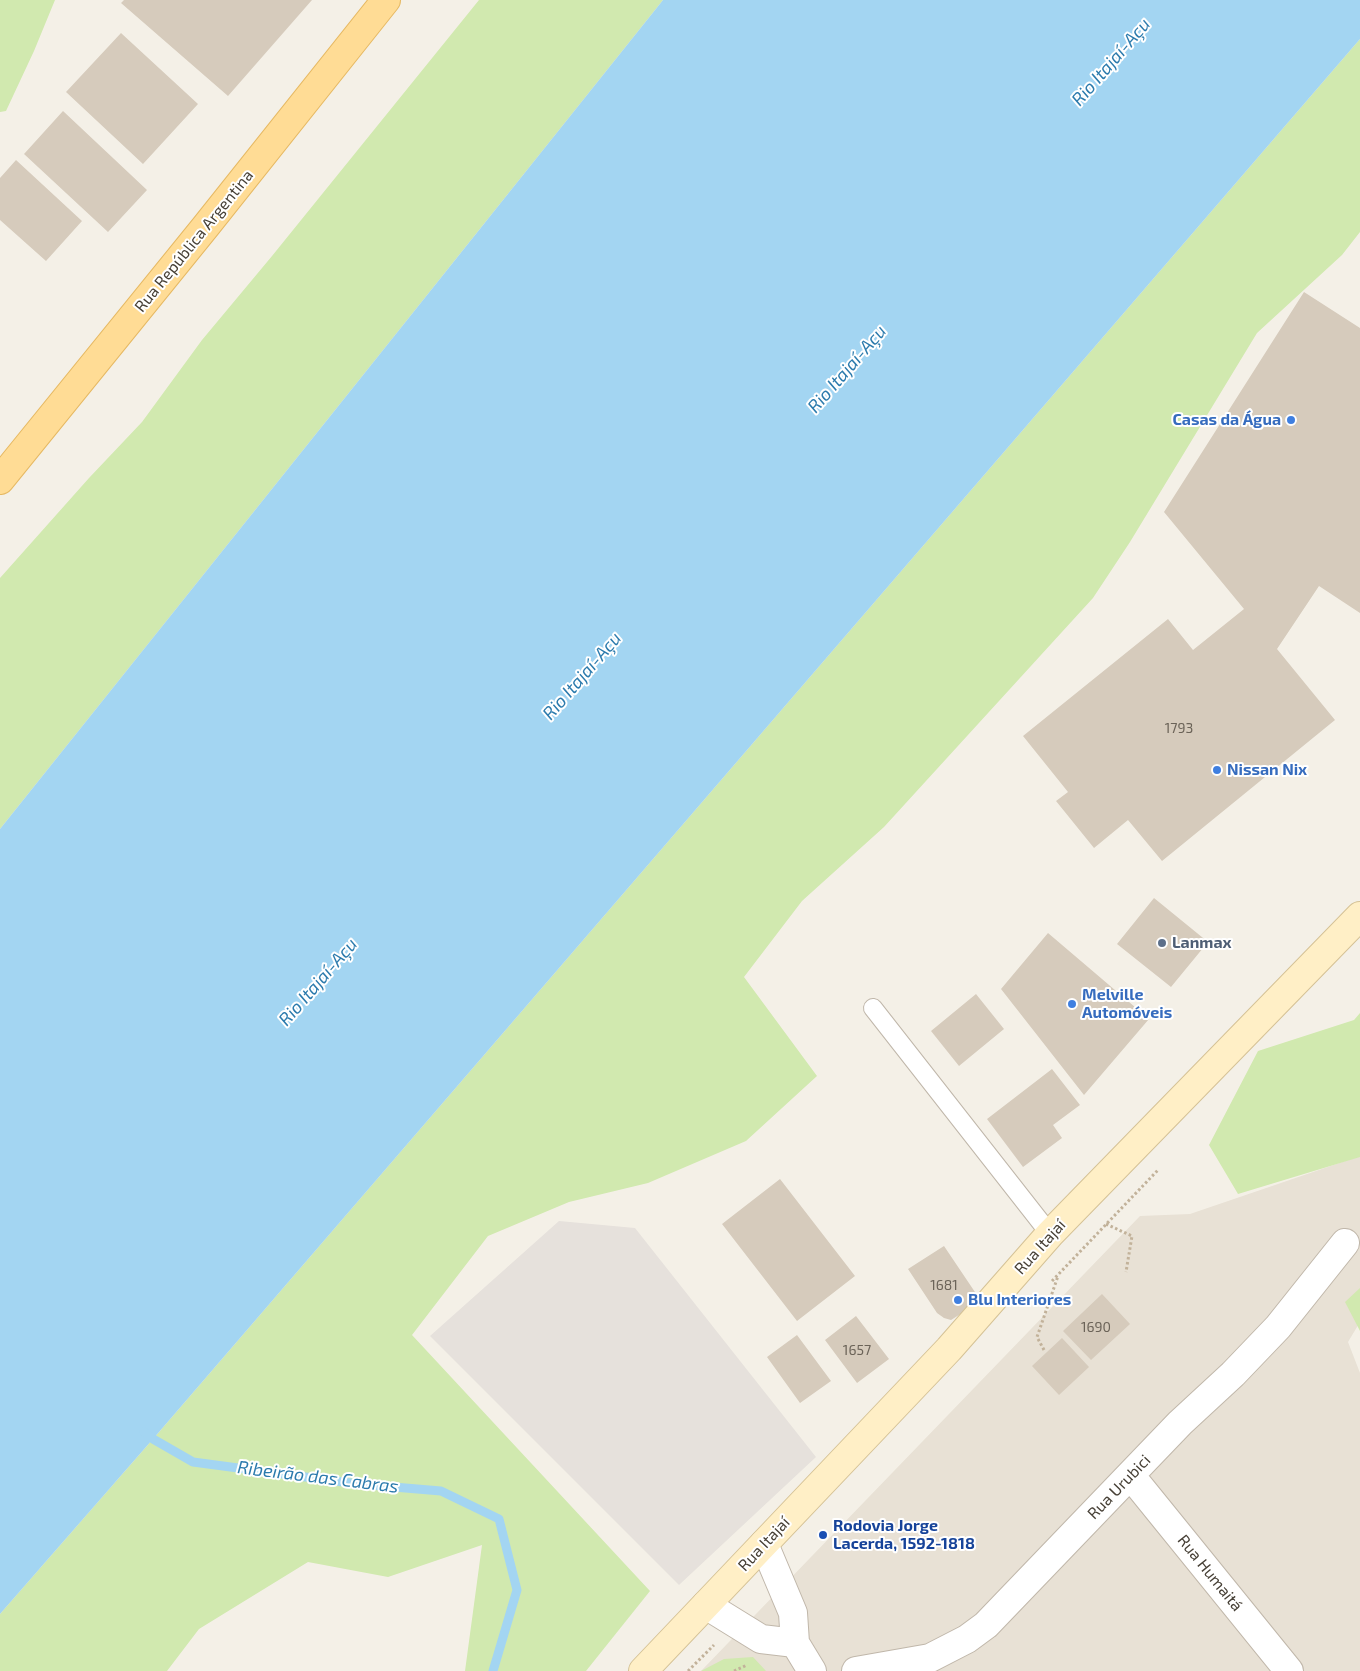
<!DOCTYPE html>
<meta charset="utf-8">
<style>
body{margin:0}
canvas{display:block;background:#f4f0e7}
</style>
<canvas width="1360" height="1671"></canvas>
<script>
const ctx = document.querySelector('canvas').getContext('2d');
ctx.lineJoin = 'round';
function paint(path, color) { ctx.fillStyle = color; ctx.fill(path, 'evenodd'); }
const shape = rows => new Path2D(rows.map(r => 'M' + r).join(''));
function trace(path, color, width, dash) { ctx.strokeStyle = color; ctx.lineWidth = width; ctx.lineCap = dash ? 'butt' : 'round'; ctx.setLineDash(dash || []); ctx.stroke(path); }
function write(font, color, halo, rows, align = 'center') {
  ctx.font = font + ' "Exo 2",sans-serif'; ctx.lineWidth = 4; ctx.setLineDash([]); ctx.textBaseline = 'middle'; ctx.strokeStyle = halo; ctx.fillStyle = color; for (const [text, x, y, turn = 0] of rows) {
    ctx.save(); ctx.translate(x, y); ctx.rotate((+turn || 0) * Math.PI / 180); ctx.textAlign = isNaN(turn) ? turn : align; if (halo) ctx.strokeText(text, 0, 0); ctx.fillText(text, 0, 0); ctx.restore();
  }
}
const residential = shape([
 [1360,1156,1360,1322,1348,1342,1360,1373,1360,1671,701,1671,1140,1216,1190,1214]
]);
const industrial = shape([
 [559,1221,635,1228,816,1457,679,1585,430,1336]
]);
const green = shape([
 [0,0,55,0,34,51,6,111,0,112],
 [479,0,663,0,0,829,0,578,89,478,142,422,202,340,272,256],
 [1360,39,1360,232,1342,255,1257,333,1130,542,1093,598,884,827,802,901,744,977,817,1076,746,1141,648,1183,569,1202,488,1236,412,1335,650,1591,586,1671,465,1671,482,1545,388,1577,308,1562,199,1629,167,1671,0,1671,0,1614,153,1439],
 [1360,1013,1360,1157,1238,1194,1209,1145,1258,1051,1354,1020],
 [1360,1288,1360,1331,1345,1302],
 [753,1657,766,1671,701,1671,724,1659]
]);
const water = shape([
 [663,0,1360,0,1360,39,153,1439,0,1614,0,829]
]);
const stream = shape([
 [144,1432,153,1439,193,1462,358,1484,441,1491,499,1519,517,1590,493,1671]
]);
const building = shape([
 [124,0,312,0,228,96,121,3],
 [121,33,198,104,143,164,66,92],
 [63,111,147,190,108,232,24,154],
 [16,160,82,221,46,261,0,220,0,178],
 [1304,292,1360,328,1360,613,1319,586,1277,649,1335,720,1162,861,1128,820,1094,848,1056,801,1068,792,1023,736,1168,619,1193,650,1244,609,1164,512],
 [1154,898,1208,942,1171,987,1117,944],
 [1048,933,1149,1019,1084,1095,1001,989],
 [976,994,1004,1029,959,1066,931,1031],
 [1052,1069,1080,1105,1053,1125,1062,1138,1023,1167,987,1119],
 [780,1179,855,1276,797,1321,722,1224],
 [944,1246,981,1301,951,1320,944,1318,937,1313,908,1269],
 [1102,1294,1130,1324,1091,1360,1063,1331],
 [856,1316,889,1359,857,1383,825,1340],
 [797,1335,831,1381,800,1403,767,1357],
 [1062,1338,1089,1367,1059,1395,1032,1366]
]);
const path = shape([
 [1106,1224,1132,1236,1126,1272],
 [1052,1281,1158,1170],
 [1044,1350,1037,1337,1058,1276],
 [688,1671,714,1645],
 [734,1671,747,1665]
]);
const lane = shape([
 [873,1008,1050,1234]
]);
const street = shape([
 [1131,1476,1289,1671],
 [764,1544,793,1613,795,1643,812,1671],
 [706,1605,761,1639,795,1643],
 [856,1671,930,1658,967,1639,986,1625,1180,1423,1233,1374,1278,1327,1345,1243]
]);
const secondary = shape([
 [643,1671,949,1349,1050,1234,1360,916]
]);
const primary = shape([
 [0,480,206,226,386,0]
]);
const markers = [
 [1291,420,5,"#3f7fe0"],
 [1217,770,5,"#3f7fe0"],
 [1162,943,5,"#5c6f8a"],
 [1072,1004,5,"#3f7fe0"],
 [958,1300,5,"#3f7fe0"],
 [823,1535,5,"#1a4fb4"]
];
const numberNames = [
 ["1793",1179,728],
 ["1681",944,1285],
 ["1690",1096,1327],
 ["1657",857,1350]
];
const streetNames = [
 ["Rua República Argentina",194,241,-51],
 ["Rua Itajaí",1040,1247,-48],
 ["Rua Urubici",1119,1487,-46],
 ["Rua Itajaí",764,1544,-47],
 ["Rua Humaitá",1210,1573,51]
];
const shopNames = [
 ["Casas da Água",1281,420,"right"],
 ["Nissan Nix",1227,770],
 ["Melville",1082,995],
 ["Automóveis",1082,1013],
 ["Blu Interiores",968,1300]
];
const serviceNames = [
 ["Lanmax",1172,943]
];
const transitNames = [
 ["Rodovia Jorge",833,1526],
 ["Lacerda, 1592-1818",833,1544]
];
const waterNames = [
 ["Rio Itajaí-Açu",1111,62,-49],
 ["Rio Itajaí-Açu",847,369,-49],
 ["Rio Itajaí-Açu",582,676,-49],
 ["Rio Itajaí-Açu",318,982,-49],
 ["Ribeirão das Cabras",318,1477,7]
];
paint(residential, '#e8e1d5');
paint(industrial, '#e6e1dc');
paint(green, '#d1e9af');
paint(water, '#a3d5f2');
trace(stream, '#a3d5f2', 9);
paint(building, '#d6cbbc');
trace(lane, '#c0b7aa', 20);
trace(street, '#c0b7aa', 30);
trace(secondary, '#d5c296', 30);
trace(primary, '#e6b963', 30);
trace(path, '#c2b29a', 3, [2.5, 2.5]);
trace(lane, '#fff', 18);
trace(street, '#fff', 28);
trace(secondary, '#ffefc6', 28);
trace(primary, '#ffdc95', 28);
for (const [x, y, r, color] of markers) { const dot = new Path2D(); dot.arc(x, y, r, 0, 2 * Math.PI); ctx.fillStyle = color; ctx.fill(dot); trace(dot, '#fff', 2); }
write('14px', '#6b6358', null, numberNames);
write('16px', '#474036', '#fff', streetNames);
write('bold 16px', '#366cbe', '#fff', shopNames, 'left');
write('bold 16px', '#4e5e75', '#fff', serviceNames, 'left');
write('bold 16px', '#164399', '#fff', transitNames, 'left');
write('italic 18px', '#2c7bad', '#fff', waterNames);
</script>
